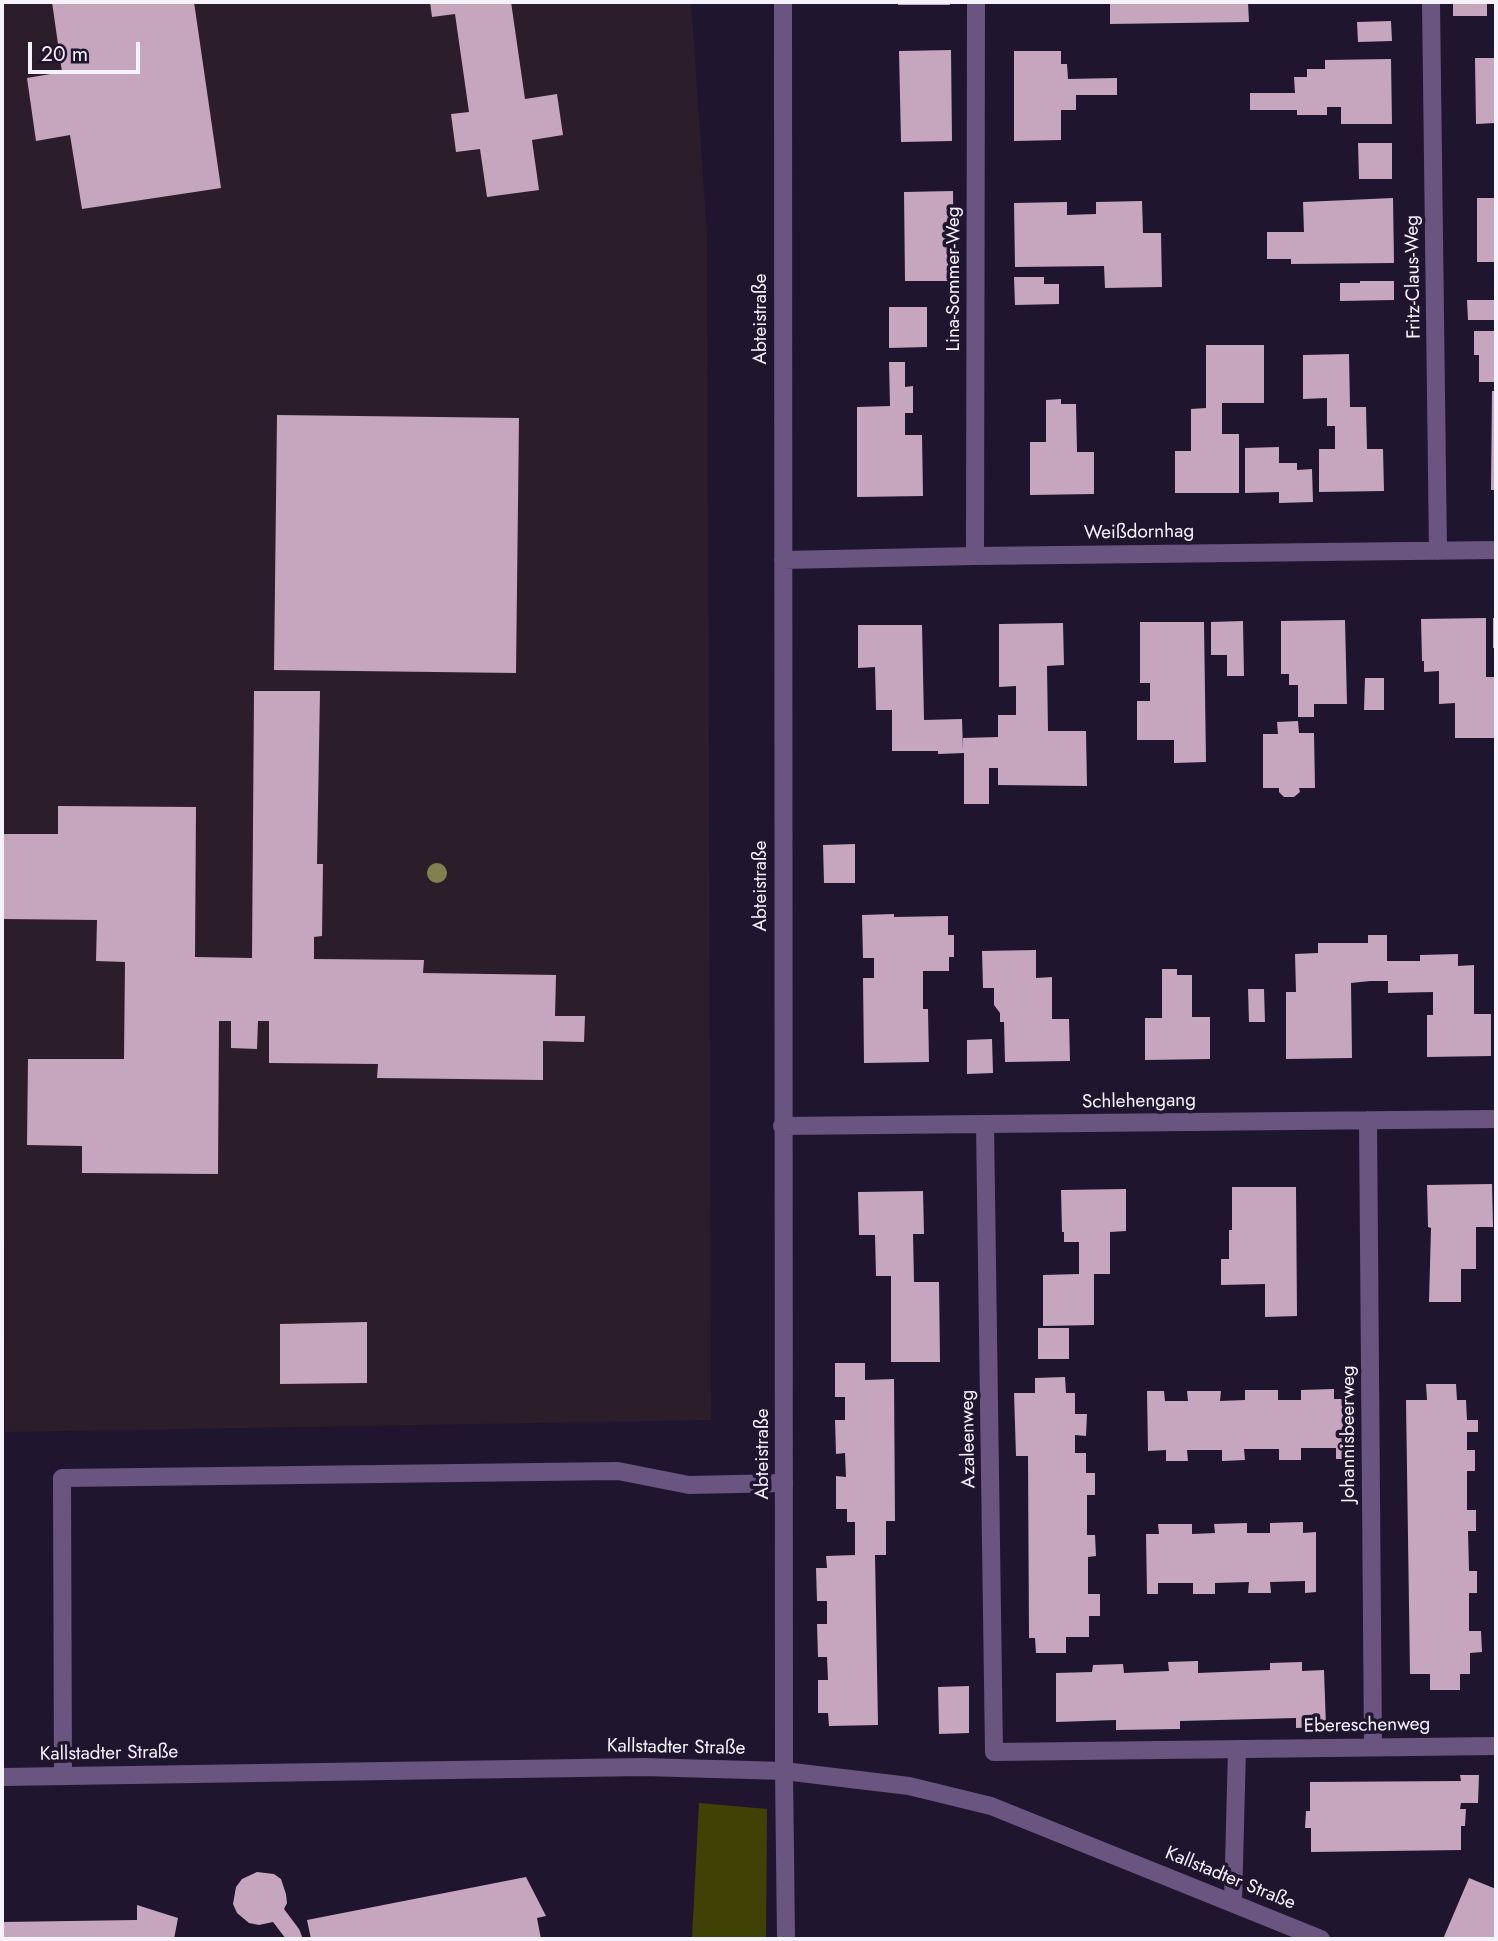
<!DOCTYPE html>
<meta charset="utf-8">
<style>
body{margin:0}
#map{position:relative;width:1498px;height:1941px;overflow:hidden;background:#20152f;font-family:Jost,sans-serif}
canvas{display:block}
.frame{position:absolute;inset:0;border:4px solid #f6f2fd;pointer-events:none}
.scale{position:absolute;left:28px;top:42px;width:112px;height:32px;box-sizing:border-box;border:4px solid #f6f2fd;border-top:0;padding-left:9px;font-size:21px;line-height:24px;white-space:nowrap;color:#f6f2fd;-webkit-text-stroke:5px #20152f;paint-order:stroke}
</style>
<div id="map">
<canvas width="1498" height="1941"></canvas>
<div class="frame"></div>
<div class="scale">20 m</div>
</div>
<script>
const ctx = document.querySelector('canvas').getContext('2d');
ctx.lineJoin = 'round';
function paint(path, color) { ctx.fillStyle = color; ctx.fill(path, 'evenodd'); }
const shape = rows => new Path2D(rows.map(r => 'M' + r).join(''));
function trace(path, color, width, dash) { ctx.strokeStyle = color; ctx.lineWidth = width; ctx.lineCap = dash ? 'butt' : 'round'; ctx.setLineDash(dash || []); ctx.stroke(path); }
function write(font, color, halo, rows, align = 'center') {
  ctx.font = font + ' Jost,sans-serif'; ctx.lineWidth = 7; ctx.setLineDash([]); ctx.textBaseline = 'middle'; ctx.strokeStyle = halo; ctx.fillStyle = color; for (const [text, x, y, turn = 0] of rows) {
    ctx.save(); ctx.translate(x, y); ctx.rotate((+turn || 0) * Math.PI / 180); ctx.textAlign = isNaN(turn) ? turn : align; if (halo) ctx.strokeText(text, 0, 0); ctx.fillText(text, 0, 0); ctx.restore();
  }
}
const education = shape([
 [2,2,691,2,707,235,711,1420,5,1432,2,828]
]);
const green = shape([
 [699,1803,767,1809,766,1939,692,1939]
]);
const building = shape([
 [52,2,194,2,221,188,82,209,70,135,36,141,27,78,62,72],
 [430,2,511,2,525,99,557,94,563,135,532,140,539,190,487,197,480,149,456,152,451,114,469,112,455,14,432,17],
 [898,2,950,2,950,5,898,5],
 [1110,2,1248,2,1249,22,1110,24],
 [1453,2,1487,2,1487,16,1453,16],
 [1391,21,1392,41,1358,42,1357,22],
 [951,50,952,141,901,142,899,51],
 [1014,51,1061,51,1061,64,1067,64,1068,79,1117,78,1117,95,1076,95,1076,110,1061,110,1061,140,1014,141],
 [1475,58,1496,58,1496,123,1476,124],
 [1391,59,1392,124,1341,124,1341,107,1327,107,1327,115,1297,115,1297,110,1250,110,1250,93,1295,93,1294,77,1307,77,1307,69,1325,69,1325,60],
 [1358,143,1392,143,1392,179,1359,179],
 [953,191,954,281,905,281,904,192],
 [1393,198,1394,263,1291,264,1291,259,1267,259,1267,232,1304,232,1303,202],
 [1477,198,1496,198,1496,262,1477,262],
 [1142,201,1143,233,1161,233,1162,287,1105,288,1104,266,1015,267,1014,203,1067,202,1067,215,1096,214,1096,202],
 [1014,277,1044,277,1044,284,1059,284,1059,304,1015,305],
 [1360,281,1394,281,1394,300,1340,301,1340,283,1360,283],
 [1467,300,1496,300,1496,320,1468,320],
 [889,307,927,307,927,347,889,348],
 [1474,331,1496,331,1496,382,1479,382,1479,355,1474,355],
 [1206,345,1264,345,1264,403,1222,403,1222,434,1239,434,1239,493,1175,493,1175,451,1191,451,1191,409,1206,408],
 [1349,354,1350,407,1366,407,1367,449,1383,449,1384,491,1319,492,1319,449,1335,449,1335,426,1327,426,1327,398,1303,399,1303,355],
 [889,362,905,362,905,387,913,386,913,413,905,413,905,435,922,435,923,496,857,497,857,407,890,406],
 [1492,391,1496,391,1496,490,1491,490],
 [1061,399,1061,404,1076,404,1077,452,1094,452,1094,494,1030,495,1030,442,1046,442,1046,400],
 [277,415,519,418,516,673,274,670],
 [1279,447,1279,463,1297,463,1297,470,1312,469,1313,502,1279,503,1279,492,1245,493,1245,448],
 [1486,618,1486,677,1496,677,1496,738,1455,738,1455,703,1439,704,1439,671,1424,672,1424,661,1422,661,1421,619],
 [1493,618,1496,618,1496,648,1493,648],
 [1345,620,1347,704,1314,704,1314,717,1298,717,1298,685,1289,685,1289,674,1281,674,1281,621],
 [1243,621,1244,676,1227,676,1227,655,1211,655,1211,622],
 [1140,622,1204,622,1206,762,1174,763,1174,740,1137,740,1137,701,1150,701,1150,683,1140,683],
 [1063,623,1064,665,1047,666,1048,731,1086,731,1087,786,998,785,998,768,989,768,989,804,964,804,964,753,938,754,938,751,892,751,892,710,876,710,875,667,858,668,858,625,922,625,924,720,962,719,963,750,963,738,998,737,998,715,1016,715,1016,686,999,687,999,624],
 [1365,678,1384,678,1384,710,1364,710],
 [254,691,320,691,317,864,323,864,322,936,314,937,314,959,424,960,423,973,556,975,555,1016,585,1016,584,1042,543,1041,543,1080,377,1078,378,1064,269,1063,269,1021,258,1021,257,1049,231,1048,231,1021,219,1021,218,1174,82,1173,82,1146,27,1145,28,1059,124,1059,125,962,96,961,97,920,3,919,4,834,58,834,58,806,196,807,195,957,252,958],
 [1298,721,1299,733,1314,733,1315,788,1299,788,1300,792,1294,797,1284,797,1279,792,1279,788,1263,788,1263,734,1278,734,1277,722],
 [855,844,855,883,824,883,823,845],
 [894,914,894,917,948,916,948,935,954,935,954,957,949,957,949,971,923,971,923,1009,928,1009,929,1062,864,1063,863,978,874,978,874,958,863,958,862,915],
 [1368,935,1387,935,1387,961,1420,961,1420,955,1458,954,1458,966,1474,965,1474,1014,1491,1014,1491,1056,1427,1057,1427,1015,1433,1015,1433,992,1388,993,1388,981,1370,981,1351,983,1352,1058,1286,1059,1286,992,1296,992,1295,954,1318,953,1318,943,1368,943],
 [1036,950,1036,978,1052,977,1052,1019,1069,1019,1070,1061,1005,1062,1004,1022,1000,1022,1000,1013,994,1005,994,988,983,988,982,951],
 [1162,969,1177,969,1177,975,1192,975,1192,1017,1210,1017,1210,1059,1145,1060,1145,1018,1162,1018],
 [1248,989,1264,989,1265,1022,1249,1022],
 [992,1039,993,1073,967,1074,967,1040],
 [1492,1184,1493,1227,1476,1227,1476,1269,1461,1269,1461,1302,1429,1302,1431,1228,1428,1227,1427,1185],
 [1232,1187,1296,1187,1297,1316,1265,1317,1265,1284,1221,1285,1221,1259,1229,1259,1229,1230,1232,1230],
 [1126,1189,1126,1231,1110,1232,1110,1274,1094,1274,1094,1325,1043,1326,1043,1275,1079,1274,1079,1242,1064,1242,1064,1232,1062,1232,1061,1190],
 [923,1191,924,1234,913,1234,914,1282,939,1282,940,1362,891,1362,891,1276,876,1276,875,1235,859,1235,858,1192],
 [367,1322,367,1383,280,1384,280,1324],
 [1038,1328,1069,1328,1069,1359,1038,1359],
 [835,1363,865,1363,865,1380,894,1379,895,1521,886,1521,886,1555,875,1555,878,1725,829,1726,828,1713,818,1713,818,1680,828,1680,827,1657,818,1657,817,1624,827,1624,827,1601,817,1601,816,1568,827,1568,826,1556,855,1555,855,1522,847,1522,847,1509,836,1509,836,1476,846,1477,845,1453,836,1454,835,1420,845,1420,845,1397,835,1397],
 [1065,1377,1066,1393,1075,1393,1075,1414,1087,1414,1086,1436,1075,1435,1075,1453,1086,1453,1086,1473,1095,1473,1095,1495,1087,1495,1087,1535,1095,1535,1096,1556,1088,1557,1088,1594,1100,1594,1100,1616,1089,1616,1089,1637,1066,1637,1066,1653,1036,1653,1035,1638,1029,1638,1028,1456,1016,1456,1014,1393,1035,1393,1035,1378],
 [1426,1384,1456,1384,1457,1400,1466,1400,1467,1420,1478,1420,1478,1432,1467,1432,1467,1450,1475,1450,1475,1471,1467,1471,1467,1510,1476,1510,1476,1531,1468,1531,1469,1571,1477,1571,1477,1593,1469,1593,1469,1631,1481,1631,1482,1652,1470,1653,1470,1674,1460,1674,1460,1690,1430,1690,1430,1674,1410,1674,1406,1400,1427,1400],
 [1334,1389,1334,1399,1346,1399,1347,1459,1336,1459,1336,1448,1301,1448,1301,1460,1279,1460,1279,1449,1244,1449,1245,1460,1222,1461,1222,1450,1187,1450,1188,1461,1166,1461,1166,1450,1148,1451,1147,1391,1164,1391,1165,1401,1188,1401,1187,1391,1221,1391,1220,1401,1245,1400,1245,1390,1278,1390,1278,1400,1301,1400,1301,1390],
 [1303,1522,1303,1533,1316,1532,1316,1592,1305,1593,1305,1581,1270,1582,1271,1593,1248,1593,1249,1582,1215,1583,1215,1594,1193,1594,1193,1583,1158,1583,1158,1594,1147,1594,1146,1534,1159,1534,1158,1524,1192,1524,1192,1534,1215,1533,1214,1524,1247,1523,1247,1533,1270,1533,1270,1523],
 [1198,1661,1198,1673,1270,1670,1270,1663,1302,1662,1302,1671,1324,1670,1326,1727,1296,1728,1296,1718,1180,1721,1180,1729,1116,1730,1116,1720,1056,1722,1056,1673,1092,1672,1093,1665,1123,1664,1124,1673,1169,1671,1168,1662],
 [969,1686,969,1733,939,1734,938,1687],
 [1460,1775,1479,1775,1478,1803,1461,1803,1460,1809,1466,1809,1465,1826,1461,1826,1461,1850,1311,1852,1311,1828,1305,1828,1306,1811,1310,1811,1310,1782,1461,1781],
 [257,1872,274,1874,281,1879,286,1894,287,1903,284,1909,299,1929,303,1939,286,1939,273,1922,259,1925,249,1923,237,1913,233,1904,236,1887,242,1879],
 [526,1877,546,1916,537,1918,541,1939,311,1939,307,1920],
 [1469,1878,1496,1889,1496,1939,1443,1939],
 [137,1905,178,1918,174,1939,2,1939,2,1922,137,1920]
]);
const lane = shape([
 [784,1771,786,1939],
 [63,1776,62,1478,618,1471,689,1485,784,1483]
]);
const street = shape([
 [783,2,784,1771],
 [1431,2,1438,551],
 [975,556,976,2],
 [783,560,975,556,1496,550],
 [1368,1120,1373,1747],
 [985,1124,994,1752,1496,1746],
 [782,1126,1496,1119],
 [2,1777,644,1767,784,1771,909,1786,991,1806,1321,1939],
 [1233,1902,1237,1749]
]);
const trees = [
 [437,873]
];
const streetNames = [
 ["Fritz-Claus-Weg",1414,277,-91],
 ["Lina-Sommer-Weg",954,279,-90],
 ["Abteistraße",761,319,-90],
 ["Weißdornhag",1139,533,-1],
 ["Abteistraße",761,886,-90],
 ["Schlehengang",1139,1102,-1],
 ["Johannisbeerweg",1349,1434,-90],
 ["Azaleenweg",969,1439,-91],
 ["Abteistraße",763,1454,-90],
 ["Ebereschenweg",1367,1726,-1],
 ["Kallstadter Straße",676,1748,1],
 ["Kallstadter Straße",109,1754,-1],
 ["Kallstadter Straße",1230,1879,22]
];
paint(education, '#2b1e2a');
paint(green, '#3f4204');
paint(building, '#c5a6be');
trace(lane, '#6a5581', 18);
trace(street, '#6a5581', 18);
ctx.fillStyle = '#808051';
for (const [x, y] of trees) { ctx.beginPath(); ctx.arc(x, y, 10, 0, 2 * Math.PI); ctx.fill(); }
write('19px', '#f6f2fd', '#20152f', streetNames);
</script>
